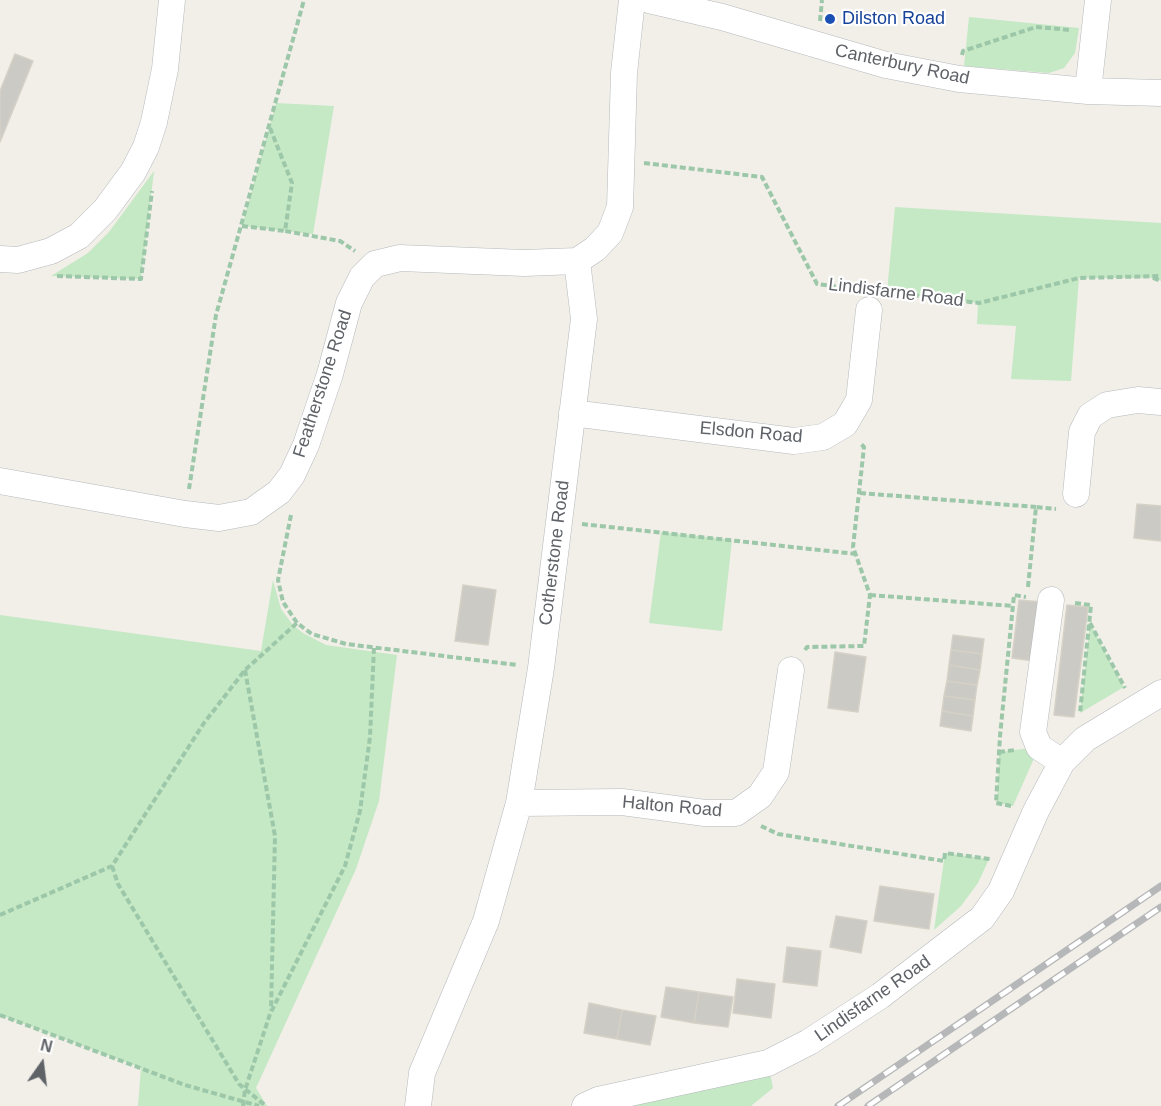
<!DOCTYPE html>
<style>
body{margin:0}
#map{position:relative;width:1161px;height:1106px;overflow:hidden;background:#f1efe8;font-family:Arial,sans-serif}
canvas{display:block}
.north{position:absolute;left:12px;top:1034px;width:60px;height:60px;-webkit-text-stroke:4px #fff;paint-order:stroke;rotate:14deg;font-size:16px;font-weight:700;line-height:24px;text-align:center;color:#5f6368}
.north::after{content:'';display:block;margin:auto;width:21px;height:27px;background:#5f6368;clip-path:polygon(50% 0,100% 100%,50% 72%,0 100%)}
</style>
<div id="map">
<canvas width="1161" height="1106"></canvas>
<div class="north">N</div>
</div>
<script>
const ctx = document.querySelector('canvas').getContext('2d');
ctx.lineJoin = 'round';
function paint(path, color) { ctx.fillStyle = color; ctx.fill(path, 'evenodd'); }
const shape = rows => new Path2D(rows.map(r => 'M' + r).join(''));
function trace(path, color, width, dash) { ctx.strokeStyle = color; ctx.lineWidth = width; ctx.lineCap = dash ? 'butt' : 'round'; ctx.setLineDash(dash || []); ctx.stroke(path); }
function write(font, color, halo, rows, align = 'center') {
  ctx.font = font + ' Arial,sans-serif'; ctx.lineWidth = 4.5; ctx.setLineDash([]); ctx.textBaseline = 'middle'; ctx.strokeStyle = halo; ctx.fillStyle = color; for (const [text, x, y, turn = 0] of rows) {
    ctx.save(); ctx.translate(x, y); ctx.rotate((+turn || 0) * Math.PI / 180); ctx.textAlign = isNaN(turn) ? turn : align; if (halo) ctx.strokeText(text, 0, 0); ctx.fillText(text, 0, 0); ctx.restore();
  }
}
const green = shape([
 [969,17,1079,28,1075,53,1064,68,1049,73,964,66],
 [276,103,334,106,313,234,242,226],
 [154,171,141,279,51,276,88,253,109,232],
 [895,207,1161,223,1161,281,1152,278,1079,278,1071,381,1011,379,1016,326,977,324,978,303,887,292],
 [661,532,732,540,722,631,649,623],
 [273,580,281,609,293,625,303,633,326,645,397,655,379,801,356,869,256,1088,267,1106,138,1106,141,1068,0,1015,0,615,261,651],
 [1090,623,1124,687,1080,713],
 [1039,747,1013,806,997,803,999,752],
 [945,853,989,859,978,883,961,906,934,930],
 [768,1063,773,1088,751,1106,585,1106]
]);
const building = shape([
 [15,54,33,61,0,142,0,91,15,54],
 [1137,504,1161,506,1161,541,1134,538,1137,504],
 [463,585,496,590,488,645,455,641,463,585],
 [1019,600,1042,602,1034,661,1012,658,1019,600],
 [1067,605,1088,607,1074,717,1054,715,1067,605],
 [953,635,984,639,982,654,951,650,953,635],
 [951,650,982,654,980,670,949,665,951,650],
 [835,652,866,657,858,712,828,708,835,652],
 [949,665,980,670,977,685,947,681,949,665],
 [947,681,977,685,975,700,944,696,947,681],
 [944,696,975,700,973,716,942,711,944,696],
 [942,711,973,716,971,731,940,726,942,711],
 [880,886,934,894,929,929,874,921,880,886],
 [836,916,867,921,861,953,830,947,836,916],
 [787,947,821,951,817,986,783,982,787,947],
 [737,979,775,984,771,1018,733,1013,737,979],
 [666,987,699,992,694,1023,661,1017,666,987],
 [699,992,733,997,728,1027,694,1023,699,992],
 [589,1003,622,1010,617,1039,584,1033,589,1003],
 [622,1010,656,1016,650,1045,617,1039,622,1010]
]);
const path = shape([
 [820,21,822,0],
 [962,55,963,51,1036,27,1070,30],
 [270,128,292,183,285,231,340,241,355,251],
 [644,163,762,177,817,284,855,289],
 [242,226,285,231],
 [57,276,141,279,152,191],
 [1153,278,1161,281],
 [886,292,979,303,1079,278,1161,276],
 [189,489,216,315,304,0],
 [860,493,1036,507],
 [291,515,278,580,283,602,297,623,312,634,346,644,517,665],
 [582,524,856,554],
 [1028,587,1036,507,1056,509],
 [870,595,1013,606],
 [1075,603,1091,605,1080,713],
 [1090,623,1125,688],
 [805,650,807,647,864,646,870,595,853,547,864,447,860,443],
 [245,670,275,836,271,1010],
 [999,752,1015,750],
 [1011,806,996,803,1000,736,1014,595,1026,597],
 [761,826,778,834,944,861,945,853,990,859],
 [112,866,118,884,239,1084,266,1106],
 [0,915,112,866,204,723,245,670,297,623],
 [0,1015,185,1085,259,1106],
 [243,1106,245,1090,270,1014,345,866,360,811,370,737,374,647]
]);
const minor = shape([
 [649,0,722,17,886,65,959,79,1088,91,1161,93],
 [1088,91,1098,0],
 [0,259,18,260,51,251,79,236,105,210,133,172,146,147,154,122,165,69,172,0],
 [572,413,794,441,823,437,845,424,859,400,869,310],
 [0,481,185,514,219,518,251,512,279,492,292,475,306,445,330,374,349,303,362,277,375,264,400,258,524,263,577,261],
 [1076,494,1082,432,1090,416,1107,405,1138,400,1161,402],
 [1051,600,1033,732,1039,747,1062,762],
 [519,803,622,802,705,813,736,813,760,796,776,772,791,670],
 [418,1106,422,1073,486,921,519,803,541,668,584,319,577,261,595,249,610,233,620,207,624,73,632,0],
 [585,1106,598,1100,768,1063,809,1042,880,996,982,918,1001,891,1036,811,1062,762,1085,739,1161,693]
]);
const rail = shape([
 [838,1106,1161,886],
 [868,1106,1161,907]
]);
const markers = [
 [830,19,6,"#1a4fb4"]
];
const transitNames = [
 ["Dilston Road",842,19]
];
const streetNames = [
 ["Canterbury Road",902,65,12],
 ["Lindisfarne Road",896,293,7],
 ["Featherstone Road",323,384,-72],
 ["Elsdon Road",751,433,5],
 ["Cotherstone Road",555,553,-83],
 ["Halton Road",672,807,5],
 ["Lindisfarne Road",873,999,-35]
];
paint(green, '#c5e8c5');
paint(building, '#cccac5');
trace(building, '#d6d1c6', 1.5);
trace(minor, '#b5b8bc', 27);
trace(path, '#9cc7a9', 4, [6, 3]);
trace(minor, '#fff', 26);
trace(rail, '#b6b7b8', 7);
trace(rail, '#fff', 4.5, [14]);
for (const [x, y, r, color] of markers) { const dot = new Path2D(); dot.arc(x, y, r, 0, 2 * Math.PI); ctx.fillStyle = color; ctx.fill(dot); trace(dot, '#fff', 2); }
write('18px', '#164399', '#fff', transitNames, 'left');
write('18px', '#5f6368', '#fff', streetNames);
</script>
